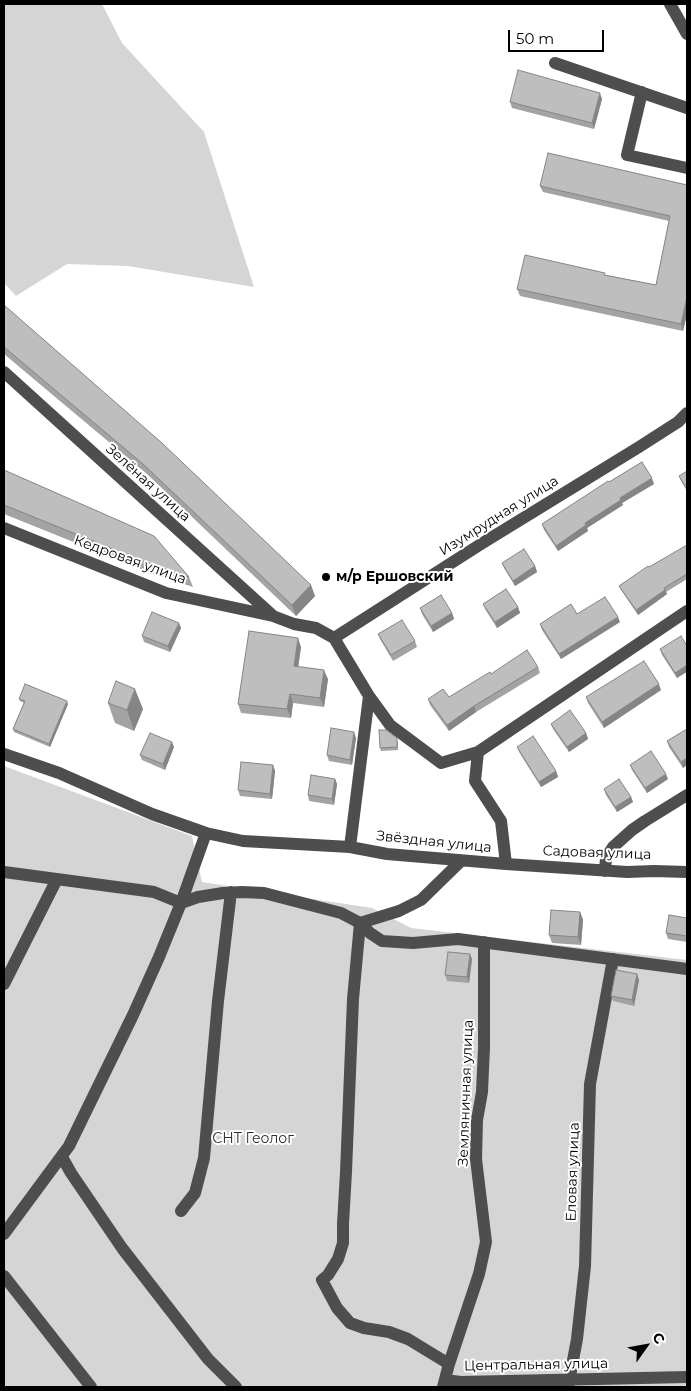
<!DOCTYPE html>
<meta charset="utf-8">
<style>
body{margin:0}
#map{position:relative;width:691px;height:1391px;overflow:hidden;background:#fff;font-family:Montserrat,sans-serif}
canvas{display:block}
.frame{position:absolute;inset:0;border:5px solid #000;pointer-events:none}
.north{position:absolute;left:621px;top:1321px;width:50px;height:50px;-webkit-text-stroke:4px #fff;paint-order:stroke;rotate:58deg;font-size:14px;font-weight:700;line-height:20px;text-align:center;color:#000}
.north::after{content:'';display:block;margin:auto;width:18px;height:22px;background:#000;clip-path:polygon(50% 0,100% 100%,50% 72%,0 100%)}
.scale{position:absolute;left:508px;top:30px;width:96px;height:22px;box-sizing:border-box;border:2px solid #000;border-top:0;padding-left:6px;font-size:15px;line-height:18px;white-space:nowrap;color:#000;-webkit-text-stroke:4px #fff;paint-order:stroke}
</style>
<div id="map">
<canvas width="691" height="1391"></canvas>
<div class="frame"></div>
<div class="north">С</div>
<div class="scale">50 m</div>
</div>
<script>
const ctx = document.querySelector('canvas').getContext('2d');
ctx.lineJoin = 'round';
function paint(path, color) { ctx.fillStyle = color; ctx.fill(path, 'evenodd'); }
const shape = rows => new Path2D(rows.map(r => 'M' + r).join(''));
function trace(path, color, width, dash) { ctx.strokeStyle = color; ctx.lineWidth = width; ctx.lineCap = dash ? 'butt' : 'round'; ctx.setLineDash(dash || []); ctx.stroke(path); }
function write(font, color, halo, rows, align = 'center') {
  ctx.font = font + ' Montserrat,sans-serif'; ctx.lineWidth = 4; ctx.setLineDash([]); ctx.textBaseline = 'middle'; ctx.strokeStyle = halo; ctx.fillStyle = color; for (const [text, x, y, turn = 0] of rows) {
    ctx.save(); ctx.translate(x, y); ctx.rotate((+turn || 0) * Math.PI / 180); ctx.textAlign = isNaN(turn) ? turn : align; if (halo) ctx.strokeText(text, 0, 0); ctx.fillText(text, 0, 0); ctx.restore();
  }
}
const green = shape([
 [4,4,102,4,122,43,204,132,254,287,128,266,67,264,16,296,4,283],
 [4,766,192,836,202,882,372,908,411,928,687,960,687,1387,4,1387]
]);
const minor = shape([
 [670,4,687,34],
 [555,63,687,108],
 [642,92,627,155,687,168],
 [4,372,272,615],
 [4,528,166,593,273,616,294,624,316,628,334,638,369,696,350,847],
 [334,638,481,544,639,447,678,422,687,413],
 [369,696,390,725,441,763,478,752],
 [4,754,59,773,152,814,206,833,243,841,350,847,387,854,506,864,501,821,475,781,478,752,687,611],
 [506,864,627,872,654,871,687,872],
 [605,871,606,858,613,847,632,830,645,821,687,795],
 [4,872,154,892,181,903,198,897,223,893,242,892,264,893,341,913,360,923,370,933,382,941,413,943,458,939,687,969],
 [4,984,57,879],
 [62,1157,71,1173,122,1248,208,1359,236,1387],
 [181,1211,195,1193,204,1158,218,1001,231,892],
 [4,1234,69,1146,133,1015,159,957,181,903,206,833],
 [4,1276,91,1387],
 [449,1364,408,1339,389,1332,364,1328,350,1323,337,1308,322,1280,328,1275,338,1259,343,1243,343,1224,346,1172,353,999,360,923,399,911,421,900,461,861],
 [445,1380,461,1382,687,1377],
 [443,1387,449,1364,479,1274,486,1242,476,1159,477,1120,482,1092,484,1048,484,942],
 [568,1387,577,1339,585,1266,590,1084,613,959]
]);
const wall = shape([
 [602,99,594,129,512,108,510,102],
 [687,185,687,314,683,331,520,296,517,289,606,275,656,285,669,221,543,192,540,186],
 [4,305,315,596,296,616,147,474,4,354],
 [4,470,189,577,193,587,148,572,4,514],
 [687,471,687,491,681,481,679,476],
 [609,482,654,484,622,503,623,505,587,528,588,531,558,551,544,530,542,524],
 [687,546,687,579,666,592,667,594,638,615,621,590,619,586,649,567],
 [502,563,535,566,537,572,515,586,504,568],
 [483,604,518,607,520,613,497,628,485,609],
 [420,608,452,613,454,619,433,632,422,614],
 [577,614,620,622,561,659,542,630,540,624],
 [181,628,170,652,144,642,142,636],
 [378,634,415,641,417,647,393,661,380,639],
 [687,646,677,678,662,655,660,649],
 [301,647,298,667,328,679,324,707,293,703,291,718,241,713,238,704],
 [538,667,540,673,476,712,449,731,430,705,428,699,449,697,491,674],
 [661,690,604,728,588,703,586,697],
 [19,699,68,704,50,747,14,732,13,729,24,703,20,701],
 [108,703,143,709,134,731,115,723],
 [551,724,586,733,588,739,569,752,553,729],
 [687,729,687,765,683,768,669,747,667,741],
 [356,738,352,765,329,761,327,755],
 [398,741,398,750,381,751,380,748],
 [174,747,165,770,142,760,140,755],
 [517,747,556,771,558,777,541,787,519,752],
 [273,765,275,771,272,799,240,796,238,790],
 [630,765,668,779,647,793,632,770],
 [335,779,337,784,334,805,309,801,308,795],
 [604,789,631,797,633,802,617,812,606,795],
 [580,912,583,920,581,945,552,943,549,935],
 [687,918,687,942,668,939,666,933],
 [472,959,469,983,447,981,445,975],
 [637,974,639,980,634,1006,613,1001,611,996]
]);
const shadedWall = shape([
 [600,93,602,99,594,129,592,123],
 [687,297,687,314,683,331,681,324],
 [652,478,654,484,622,503,623,505,587,528,588,531,558,551,556,546,585,523,620,498],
 [535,566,537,572,515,586,513,581],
 [311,585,315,596,296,616,292,605],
 [665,590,667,594,638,615,636,610],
 [518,607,520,613,497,628,495,622],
 [452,613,454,619,433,632,431,626],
 [618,617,620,622,561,659,559,654],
 [179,623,181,628,170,652,168,646],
 [298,638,301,647,297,675,294,666],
 [687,665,687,672,677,678,675,673],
 [324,670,328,679,324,707,320,698],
 [659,684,661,690,604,728,602,722],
 [135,689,143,709,134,731,127,710],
 [290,694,293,703,291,718,287,709],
 [67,701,68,704,50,747,49,744],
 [474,706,476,712,449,731,447,725],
 [354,732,356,738,352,765,350,760],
 [586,733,588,739,569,752,567,747],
 [172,742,174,747,165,770,163,764],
 [687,758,687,765,683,768,681,762],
 [273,765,275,771,272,799,270,794],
 [556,771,558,777,541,787,539,782],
 [666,774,668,779,647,793,645,788],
 [335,779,337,784,334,805,332,799],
 [631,797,633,802,617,812,615,807],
 [580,912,583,920,581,945,578,937],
 [470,954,472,959,469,983,467,977],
 [637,974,639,980,634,1006,632,1000]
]);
const building = shape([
 [518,70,600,93,592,123,510,102,518,70],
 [548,153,687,185,687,297,681,324,517,289,525,255,605,273,604,275,656,285,670,216,540,186,548,153],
 [4,305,162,443,311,585,292,605,143,464,4,347,4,305],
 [642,462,652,478,620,498,621,500,585,523,586,525,556,546,542,524,608,481,609,482,642,462],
 [4,470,154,536,189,577,145,562,4,505,4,470],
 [687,471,687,489,679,476,687,471],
 [687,545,687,574,664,588,665,590,636,610,619,586,648,566,649,567,687,545],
 [524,549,535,566,513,581,502,563,524,549],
 [506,589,518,607,495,622,483,604,506,589],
 [441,595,452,613,431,626,420,608,441,595],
 [605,597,618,617,559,654,540,624,571,604,577,614,605,597],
 [152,612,179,623,168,646,142,636,152,612],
 [402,620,415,641,391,655,378,634,402,620],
 [249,631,298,638,294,666,324,670,320,698,290,694,287,709,238,704,249,631],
 [681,636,687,646,687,665,675,673,660,649,681,636],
 [527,650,538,667,474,706,447,725,428,699,443,689,449,697,490,672,491,674,527,650],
 [644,661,659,684,602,722,586,697,644,661],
 [116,681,135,689,127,710,108,703,116,681],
 [25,684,67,701,49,744,13,729,25,701,19,699,25,684],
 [570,710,586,733,567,747,551,724,570,710],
 [331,728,354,732,350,760,327,755,331,728],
 [687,729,687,758,681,762,667,741,687,729],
 [379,730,386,730,397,738,397,747,380,748,379,730],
 [150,733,172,742,163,764,140,755,150,733],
 [533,736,556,771,539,782,517,747,533,736],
 [651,751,666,774,645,788,630,765,651,751],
 [241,762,273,765,270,794,238,790,241,762],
 [311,775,335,779,332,799,308,795,311,775],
 [619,779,631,797,615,807,604,789,619,779],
 [551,910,580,912,578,937,549,935,551,910],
 [669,915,687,918,687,936,666,933,669,915],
 [448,952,470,954,467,977,445,975,448,952],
 [616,970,637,974,632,1000,611,996,616,970]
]);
const markers = [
 [326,577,5,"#000"]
];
const streetNames = [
 ["Зелёная улица",148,483,42],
 ["Изумрудная улица",499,516,-32],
 ["Кедровая улица",130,560,20],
 ["Звёздная улица",434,842,6],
 ["Садовая улица",597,853,2],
 ["Земляничная улица",466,1093,-88],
 ["Еловая улица",573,1172,-88],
 ["Центральная улица",536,1365,-1]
];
const poiNames = [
 ["м/р Ершовский",336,577]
];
const parkNames = [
 ["СНТ Геолог",253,1139]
];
paint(green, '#d5d5d5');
trace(minor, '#4e4e4e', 12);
paint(wall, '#a3a3a3');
paint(shadedWall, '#858585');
paint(building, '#bebebe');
trace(building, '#858585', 1);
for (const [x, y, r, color] of markers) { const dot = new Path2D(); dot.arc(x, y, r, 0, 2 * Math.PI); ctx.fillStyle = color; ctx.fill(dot); trace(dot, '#fff', 2); }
write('14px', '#000', '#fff', streetNames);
write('bold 14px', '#000', '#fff', poiNames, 'left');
write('14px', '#2c2c2c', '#fff', parkNames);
</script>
